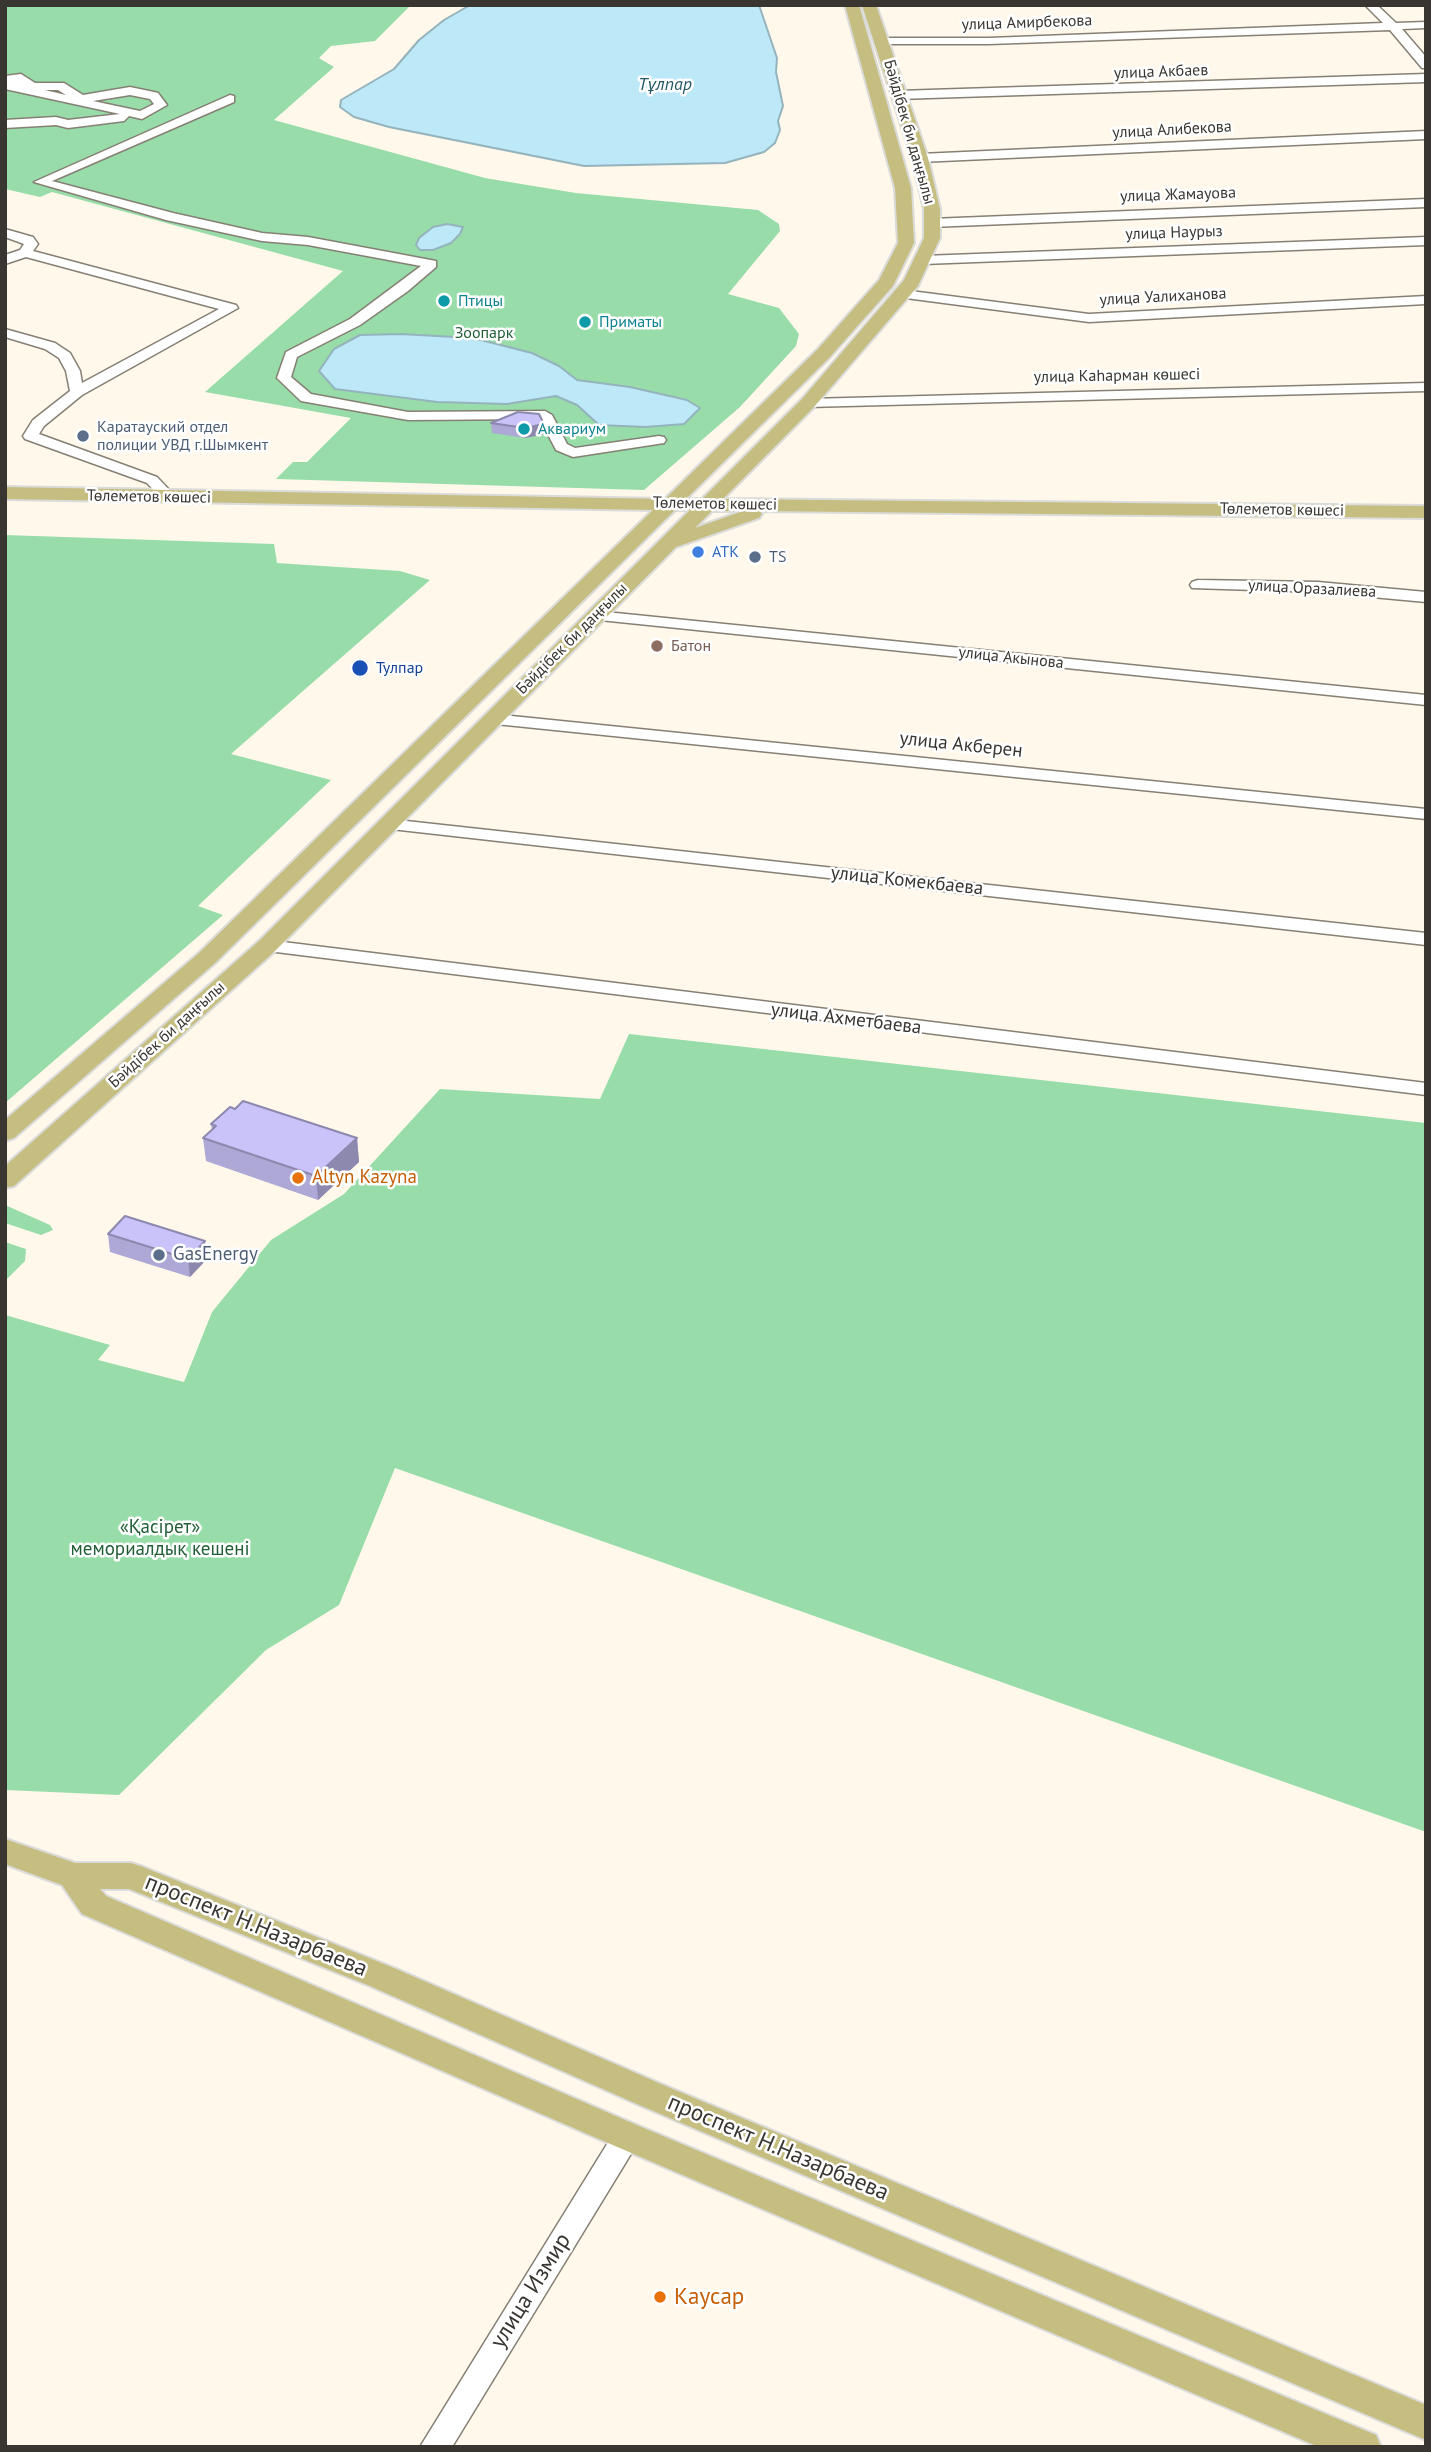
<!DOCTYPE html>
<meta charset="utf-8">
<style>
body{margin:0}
#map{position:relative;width:1431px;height:2452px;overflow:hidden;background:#fff8eb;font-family:"PT Sans",sans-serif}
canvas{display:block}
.frame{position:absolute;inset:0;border:7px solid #393631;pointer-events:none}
</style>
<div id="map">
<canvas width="1431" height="2452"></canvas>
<div class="frame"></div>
</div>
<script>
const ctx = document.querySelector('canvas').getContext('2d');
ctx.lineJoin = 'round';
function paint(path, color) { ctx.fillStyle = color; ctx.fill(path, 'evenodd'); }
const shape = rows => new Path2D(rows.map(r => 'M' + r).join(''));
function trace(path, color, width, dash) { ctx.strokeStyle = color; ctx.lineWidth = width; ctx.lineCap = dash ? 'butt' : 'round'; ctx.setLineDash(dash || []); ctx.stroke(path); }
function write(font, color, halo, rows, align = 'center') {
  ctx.font = font + ' "PT Sans",sans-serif'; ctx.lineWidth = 5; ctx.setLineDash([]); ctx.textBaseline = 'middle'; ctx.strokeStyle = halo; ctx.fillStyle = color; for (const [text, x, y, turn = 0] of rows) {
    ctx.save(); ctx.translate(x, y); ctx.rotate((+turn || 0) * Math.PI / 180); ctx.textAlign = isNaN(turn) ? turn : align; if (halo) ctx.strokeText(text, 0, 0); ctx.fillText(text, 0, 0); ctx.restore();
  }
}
const green = shape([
 [5,5,411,5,375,41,331,46,319,58,334,67,274,120,485,178,576,193,758,210,779,224,780,231,728,294,779,308,799,334,796,346,740,407,644,490,276,479,293,462,307,462,351,418,205,392,343,271,52,192,40,197,5,189],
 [5,535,274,544,277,563,400,571,430,580,231,754,331,780,198,906,223,915,5,1103],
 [629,1034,1426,1123,1426,1832,395,1468,339,1605,266,1650,119,1795,5,1790,5,1315,110,1345,98,1360,184,1382,212,1312,271,1240,344,1194,440,1089,600,1099],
 [5,1205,50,1225,53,1230,41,1235,5,1223],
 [5,1242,26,1249,25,1261,5,1281]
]);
const water = shape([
 [470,5,759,5,777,58,776,72,783,106,778,121,780,130,775,143,764,152,725,163,584,166,389,127,354,117,340,107,341,100,394,69,419,40,444,20,470,5],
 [447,224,463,227,460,234,451,243,433,250,420,250,416,245,419,238,433,227,447,224],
 [401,334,473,338,532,353,559,366,577,380,630,387,687,400,700,408,684,424,646,427,599,425,577,405,556,396,507,404,437,402,335,389,319,371,334,349,360,335,401,334]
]);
const minor = shape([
 [1365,5,1377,5,1396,23,1426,22,1426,28,1402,29,1426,57,1426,68,1422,68,1390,30,989,44,882,44,876,41,882,38,989,38,1383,23,1365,5],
 [21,74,35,83,64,83,83,95,130,87,154,92,158,93,167,105,142,119,129,116,124,121,68,128,56,125,5,128,5,120,56,117,68,120,120,114,5,89,5,76,21,74],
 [45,90,58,90,66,95,45,90],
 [130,95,150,99,154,104,140,111,93,101,130,95],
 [1426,74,1426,82,898,99,892,95,898,91,1426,74],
 [230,95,234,96,234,102,52,181,173,213,262,233,308,237,436,261,436,267,408,291,360,325,297,357,291,377,311,394,408,412,545,411,552,415,567,444,575,448,659,436,664,437,666,440,664,443,573,457,556,450,540,419,408,420,301,401,277,378,286,352,350,319,421,266,308,245,262,241,166,220,34,182,230,95],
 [1426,131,1426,139,920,162,914,158,920,154,1426,131],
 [1426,199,1426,207,931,227,924,223,931,219,1426,199],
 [5,229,33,237,38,244,33,251,236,305,238,308,82,395,44,426,39,434,157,477,176,497,173,500,163,500,147,483,25,439,23,436,33,420,70,391,66,371,59,358,45,349,5,337,5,329,55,343,70,353,80,371,82,383,219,309,26,257,5,264,5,255,20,250,24,244,5,237,5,229],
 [1426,237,1426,245,923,264,916,260,923,256,1426,237],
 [903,290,1089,314,1426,296,1426,304,1089,322,898,297,898,291,903,290],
 [1426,383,1426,391,808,407,801,403,808,399,1426,383],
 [1198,580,1318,582,1426,592,1426,602,1318,592,1192,588,1190,585,1192,582,1198,580],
 [596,611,1426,695,1426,705,590,619,588,616,590,613,596,611],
 [492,714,1426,809,1426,819,486,723,484,719,486,715,492,714],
 [388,819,1426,933,1426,945,382,828,379,824,388,819],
 [267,940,1426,1083,1426,1095,260,950,258,946,267,940],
 [627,2124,637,2128,641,2136,637,2144,452,2447,420,2447,617,2128,627,2124]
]);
const major = shape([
 [845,5,859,5,911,188,914,243,893,286,829,358,686,499,702,499,802,399,904,280,924,238,924,209,912,158,862,5,876,5,928,158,940,209,940,238,918,286,814,407,723,499,1426,506,1426,518,760,511,762,514,759,518,676,547,275,951,14,1186,5,1188,5,1166,259,941,690,510,675,510,215,963,14,1138,5,1141,5,1120,199,953,653,510,5,499,5,487,665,499,817,350,879,280,898,243,895,188,845,5],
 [712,511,743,511,695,528,712,511],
 [5,1839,75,1863,131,1863,143,1867,394,1968,661,2084,1426,2405,1426,2440,637,2104,370,1986,129,1889,100,1889,106,1896,639,2126,1376,2435,1381,2447,1319,2447,615,2146,82,1914,62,1885,5,1864,5,1839]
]);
const wall = shape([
 [518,412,545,434,525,438,492,433,491,423],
 [211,1124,357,1138,359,1162,318,1200,206,1161,203,1138,212,1130],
 [108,1234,207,1259,190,1277,110,1252]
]);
const shadedWall = shape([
 [544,424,545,434,525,438,525,428],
 [357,1138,359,1162,318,1200,316,1176],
 [205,1241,207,1259,190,1277,188,1259]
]);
const building = shape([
 [518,412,539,414,544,424,525,428,491,423,518,412],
 [243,1101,357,1138,316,1176,203,1138,216,1126,211,1124,230,1107,235,1109,243,1101],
 [125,1216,205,1241,188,1259,108,1234,125,1216]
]);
const markers = [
 [444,301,7,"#0f9aa8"],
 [585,322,7,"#0f9aa8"],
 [524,429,7,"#0f9aa8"],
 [83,436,7,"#5c6f8a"],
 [698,552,7,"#3f7fe0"],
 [755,557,7,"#5c6f8a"],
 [657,646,7,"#8d6e63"],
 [360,668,9,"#1a4fb4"],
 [298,1178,7,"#e8710a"],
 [159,1255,7,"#5c6f8a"],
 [660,2297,7,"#e8710a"]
];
const farStreetnames = [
 ["улица Амирбекова",1027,23,-2],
 ["улица Акбаев",1161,72,-2],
 ["улица Алибекова",1172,130,-3],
 ["Бәйдібек би даңғылы",909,132,74],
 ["улица Жамауова",1178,195,-2],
 ["улица Наурыз",1174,233,-2],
 ["улица Уалиханова",1163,297,-3],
 ["улица Каһарман көшесі",1117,376,-1],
 ["Төлеметов көшесі",149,497,1],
 ["Төлеметов көшесі",715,504,1],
 ["Төлеметов көшесі",1282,510,1],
 ["улица Оразалиева",1312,589,3],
 ["Бәйдібек би даңғылы",572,639,-45],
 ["улица Акынова",1011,658,6],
 ["Бәйдібек би даңғылы",167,1035,-42]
];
const farCulturenames = [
 ["Птицы",458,301],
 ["Приматы",599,322],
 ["Аквариум",538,429]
];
const farParknames = [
 ["Зоопарк",484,333]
];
const farServicenames = [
 ["Каратауский отдел",97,427],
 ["полиции УВД г.Шымкент",97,445],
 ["TS",769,557]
];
const farShopnames = [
 ["АТК",712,552]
];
const farEducationnames = [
 ["Батон",671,646]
];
const farTransitnames = [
 ["Тулпар",376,668]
];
const farWaternames = [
 ["Тұлпар",665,85]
];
const streetNames = [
 ["улица Акберен",961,745,6],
 ["улица Комекбаева",907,881,6],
 ["улица Ахметбаева",846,1019,7]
];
const foodNames = [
 ["Altyn Kazyna",312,1178]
];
const serviceNames = [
 ["GasEnergy",173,1255]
];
const parkNames = [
 ["«Қасірет»",160,1528],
 ["мемориалдық кешені",160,1550]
];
const nearStreetnames = [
 ["проспект Н.Назарбаева",256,1926,22],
 ["проспект Н.Назарбаева",778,2148,23],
 ["улица Измир",531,2291,-58]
];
const nearFoodnames = [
 ["Каусар",674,2297]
];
paint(green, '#98dda9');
paint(water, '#bce8f7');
trace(water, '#95b3bc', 2);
trace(minor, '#867f74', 3);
trace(major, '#dbdbda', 4);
paint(minor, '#fff');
paint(major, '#c5be80');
paint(wall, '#ada8d6');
paint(shadedWall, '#8d88ae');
paint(building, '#c9c3f9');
trace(building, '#8d88ae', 2);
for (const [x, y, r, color] of markers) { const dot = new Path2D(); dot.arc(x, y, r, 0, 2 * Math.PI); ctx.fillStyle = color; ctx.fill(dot); trace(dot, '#fff', 2.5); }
write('16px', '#393631', '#fff', farStreetnames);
write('16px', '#0d838f', '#fff', farCulturenames, 'left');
write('16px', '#205e35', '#fff', farParknames);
write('16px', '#4e5e75', '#fff', farServicenames, 'left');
write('16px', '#366cbe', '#fff', farShopnames, 'left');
write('16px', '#785e54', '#fff', farEducationnames, 'left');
write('16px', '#164399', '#fff', farTransitnames, 'left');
write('italic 18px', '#235868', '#fff', farWaternames);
write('19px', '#393631', '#fff', streetNames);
write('19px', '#c56008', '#fff', foodNames, 'left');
write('19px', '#4e5e75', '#fff', serviceNames, 'left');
write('19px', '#205e35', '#fff', parkNames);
write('23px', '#393631', '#fff', nearStreetnames);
write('23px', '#c56008', '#fff', nearFoodnames, 'left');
</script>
